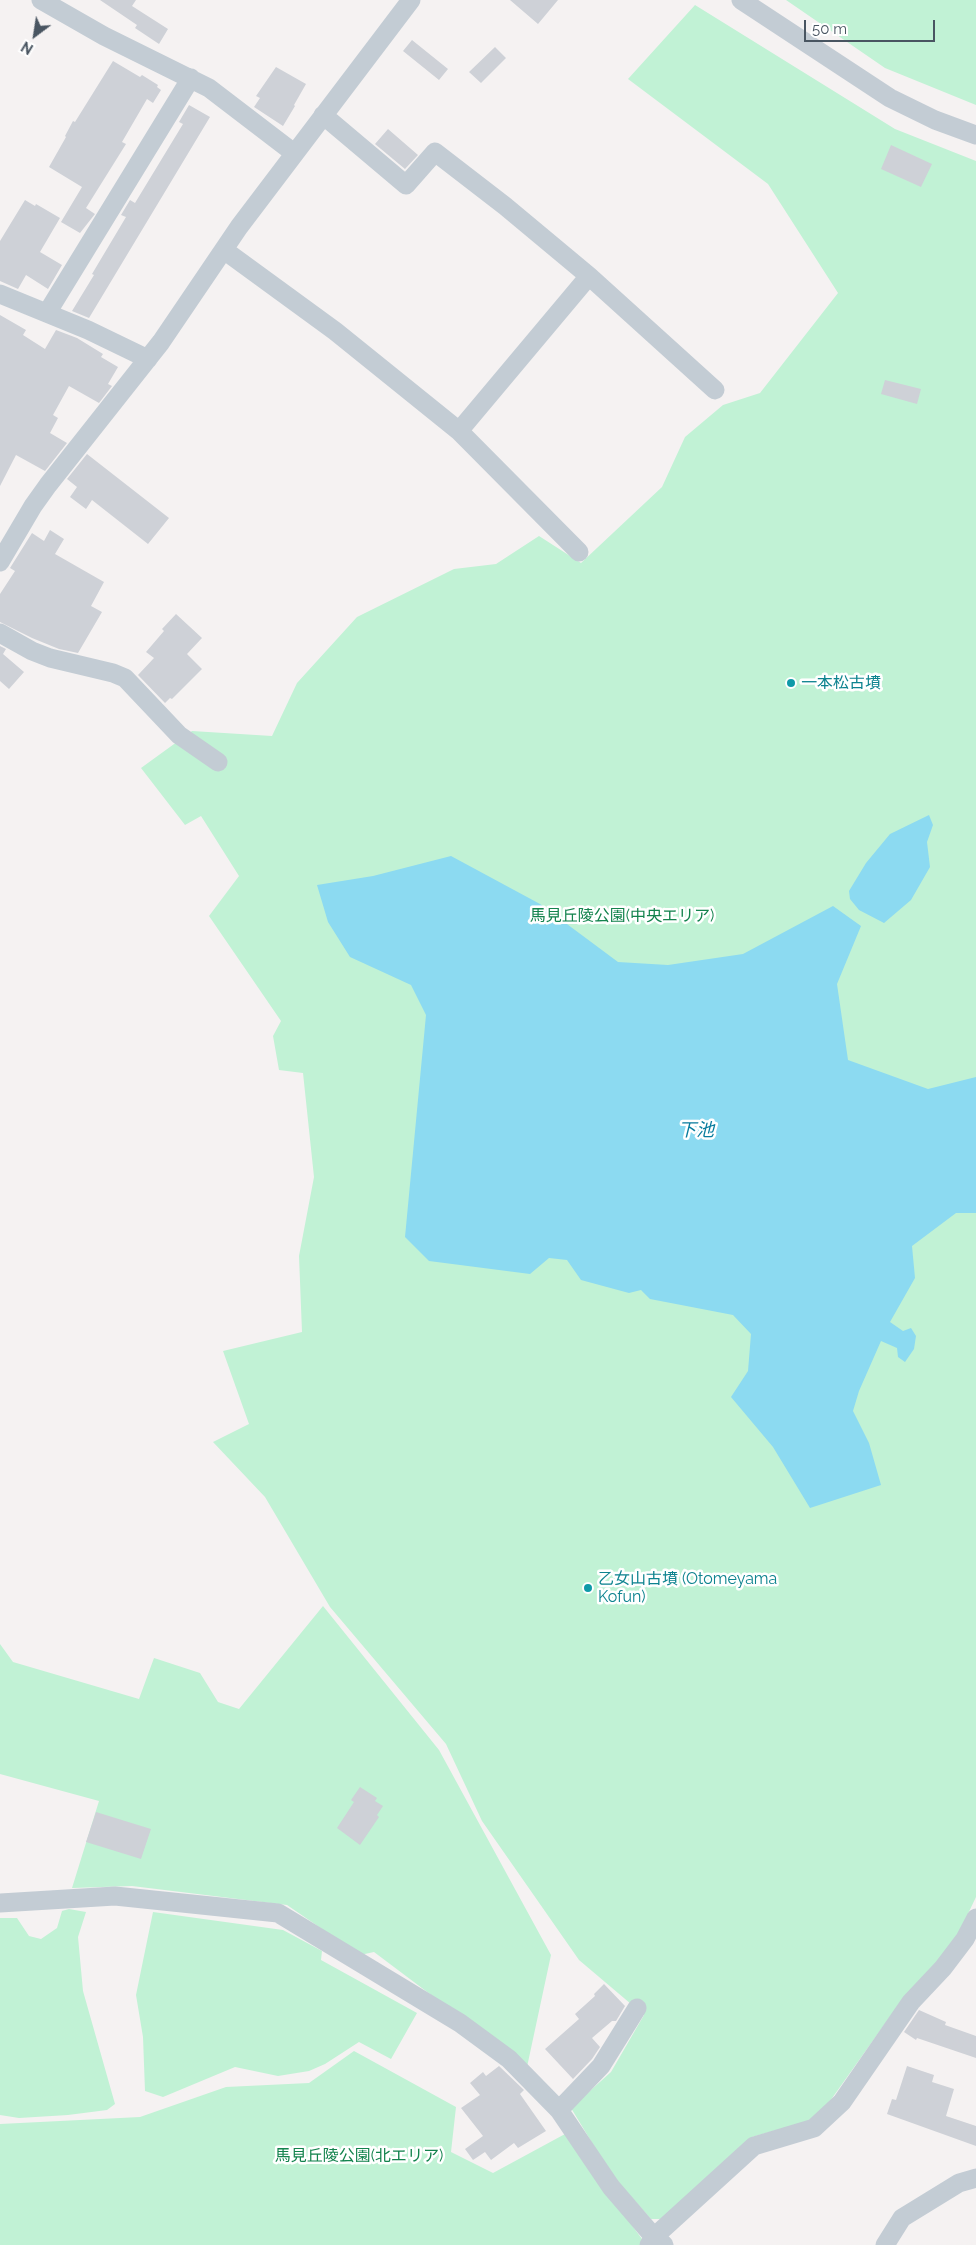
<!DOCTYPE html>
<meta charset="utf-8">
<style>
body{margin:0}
#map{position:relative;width:976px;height:2245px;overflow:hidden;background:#f5f2f2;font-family:Raleway,sans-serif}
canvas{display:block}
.north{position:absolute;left:10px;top:10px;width:50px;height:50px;-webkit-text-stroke:4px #fff;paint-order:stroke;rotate:211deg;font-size:14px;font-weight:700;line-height:20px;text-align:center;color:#495561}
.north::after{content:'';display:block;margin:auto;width:18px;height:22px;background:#495561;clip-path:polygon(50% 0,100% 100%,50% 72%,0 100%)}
.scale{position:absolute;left:804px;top:20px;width:131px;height:22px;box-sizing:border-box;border:2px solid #495561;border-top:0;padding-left:6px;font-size:15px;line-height:18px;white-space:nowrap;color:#495561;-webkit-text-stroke:4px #fff;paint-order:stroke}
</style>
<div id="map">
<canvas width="976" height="2245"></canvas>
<div class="north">N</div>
<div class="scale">50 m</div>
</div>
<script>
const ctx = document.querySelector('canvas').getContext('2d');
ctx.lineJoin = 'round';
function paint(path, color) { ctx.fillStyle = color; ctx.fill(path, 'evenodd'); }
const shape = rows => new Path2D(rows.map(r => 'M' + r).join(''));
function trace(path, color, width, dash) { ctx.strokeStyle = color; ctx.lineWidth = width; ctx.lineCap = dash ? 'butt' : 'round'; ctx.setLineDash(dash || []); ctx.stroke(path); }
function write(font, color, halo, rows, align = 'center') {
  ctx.font = font + ' Raleway,"Noto Sans JP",sans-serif'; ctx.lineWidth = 5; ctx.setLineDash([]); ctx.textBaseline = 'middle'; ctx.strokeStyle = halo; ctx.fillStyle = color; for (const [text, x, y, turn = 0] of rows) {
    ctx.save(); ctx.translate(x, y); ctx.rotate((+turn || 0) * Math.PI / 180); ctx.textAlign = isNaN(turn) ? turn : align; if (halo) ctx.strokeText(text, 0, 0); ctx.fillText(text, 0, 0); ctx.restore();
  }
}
const green = shape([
 [786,0,976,0,976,105,885,68],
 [695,5,895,129,976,161,976,1897,955,1941,894,2011,830,2101,812,2120,752,2137,661,2219,651,2219,611,2174,571,2108,611,2072,644,2015,579,1960,482,1821,446,1744,330,1607,265,1497,213,1442,249,1424,223,1351,302,1332,299,1256,314,1177,303,1073,279,1070,273,1036,281,1021,209,916,239,876,201,816,185,825,141,768,192,731,272,736,297,683,357,617,454,569,496,564,539,536,581,563,662,487,685,437,723,405,760,393,838,293,768,184,628,79],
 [323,1606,439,1750,551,1955,527,2067,374,1952,360,1955,287,1905,132,1886,72,1888,99,1801,0,1774,0,1644,13,1662,139,1699,154,1658,200,1673,218,1702,239,1709],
 [69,1909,86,1912,78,1937,83,1991,115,2104,107,2110,68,2115,19,2118,0,2115,0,1918,17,1918,29,1936,41,1939,57,1928,62,1911],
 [153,1912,283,1930,322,1951,321,1960,417,2013,391,2059,359,2042,325,2064,309,2071,278,2076,235,2067,163,2097,145,2091,143,2037,136,1995],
 [354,2051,456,2107,451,2152,493,2173,565,2134,642,2239,642,2245,0,2245,0,2124,140,2117,226,2087,309,2083]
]);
const water = shape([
 [929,815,933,825,927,842,930,867,911,900,884,923,859,910,850,899,849,891,866,863,890,834],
 [451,856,540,904,618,962,668,965,743,954,833,906,861,926,837,984,848,1060,928,1089,976,1077,976,1213,956,1213,912,1246,915,1278,890,1322,903,1331,911,1328,916,1336,914,1349,905,1362,898,1357,897,1348,881,1341,859,1391,853,1411,869,1443,881,1485,810,1508,773,1447,731,1397,748,1371,751,1334,733,1315,650,1299,641,1290,629,1293,581,1280,567,1260,549,1258,530,1274,429,1261,405,1237,426,1015,411,985,350,957,328,922,317,885,373,876]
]);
const building = shape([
 [100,0,136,0,132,6,168,29,159,44,135,28,137,25],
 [510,0,558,0,538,24],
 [412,40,448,69,439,80,403,51],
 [495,47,506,58,481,83,469,72],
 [113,61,140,77,142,75,158,85,157,87,161,90,153,103,147,99,122,142,126,144,86,208,95,214,80,233,61,222,82,187,49,167,66,137,65,136,73,121,75,122],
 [276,67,306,84,294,105,295,106,283,126,254,107,260,98,256,96],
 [189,105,210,117,89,318,72,311,94,275,92,274,126,217,121,215,130,200,135,203,183,124,179,122],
 [388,129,418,155,405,169,375,144],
 [891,145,932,164,921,187,881,169],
 [25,200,35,206,36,204,60,218,40,252,62,265,48,289,26,275,18,289,0,281,0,241],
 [0,315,26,330,23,335,45,349,56,330,77,338,103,354,101,357,118,367,108,384,112,386,99,403,69,386,53,415,58,418,50,433,67,443,45,471,16,455,0,486],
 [885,380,921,389,917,404,881,394],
 [87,454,169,518,148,544,92,500,86,509,70,497,77,487,67,479],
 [50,530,64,539,55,554,104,582,91,606,102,612,78,653,59,649,32,638,0,622,0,594,15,571,10,568,32,533,44,541],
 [176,614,202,638,187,654,202,669,172,699,170,698,165,703,138,675,154,658,146,652,164,631,162,629],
 [0,646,6,649,3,654,24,672,9,689,0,681],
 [360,1787,377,1798,375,1801,383,1806,377,1815,379,1817,360,1845,337,1828,354,1802,351,1800],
 [96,1812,151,1829,141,1859,86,1842],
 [604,1984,625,2006,616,2021,612,2021,592,2038,600,2047,592,2059,573,2079,545,2049,579,2019,575,2014,595,1996,594,1994],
 [919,2010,946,2022,945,2025,976,2036,976,2058,917,2038,916,2040,904,2032],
 [499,2066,524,2090,520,2094,546,2131,518,2148,514,2143,491,2160,485,2152,473,2160,465,2149,483,2136,461,2108,480,2095,470,2083,483,2072,486,2076],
 [907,2066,934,2075,932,2082,954,2089,946,2116,976,2126,976,2146,887,2114,892,2099,896,2100]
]);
const minor = shape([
 [41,0,104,36,209,88,294,153],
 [741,0,890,98,935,120,976,135],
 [323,115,406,185,435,152,505,206,589,276,715,390],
 [224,250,335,331,459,431,579,552],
 [0,294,88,330,148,359],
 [47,313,191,78],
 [459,431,589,276],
 [0,562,33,506,48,485,161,342,239,227,411,0],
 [0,633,32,651,50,658,113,673,125,678,179,735,218,762],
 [0,1903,115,1896,278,1913,460,2023,509,2059,559,2110,611,2187,654,2237,664,2245],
 [559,2110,601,2066,637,2008],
 [649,2245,654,2237,754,2146,814,2128,842,2102,911,2002,943,1968,965,1939,976,1918],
 [885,2245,902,2218,959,2183,976,2178]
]);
const markers = [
 [791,683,5,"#0f9aa8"],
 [588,1588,5,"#0f9aa8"]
];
const cultureNames = [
 ["一本松古墳",801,683],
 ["乙女山古墳 (Otomeyama",598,1579],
 ["Kofun)",598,1597]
];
const parkNames = [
 ["馬見丘陵公園(中央エリア)",622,916],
 ["馬見丘陵公園(北エリア)",359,2156]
];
const waterNames = [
 ["下池",696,1131]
];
paint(green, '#c1f2d5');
paint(water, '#8cdaf1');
paint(building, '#ced1d7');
trace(minor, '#c3ccd4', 19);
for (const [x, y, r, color] of markers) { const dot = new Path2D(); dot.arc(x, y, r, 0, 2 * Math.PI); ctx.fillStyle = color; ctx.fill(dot); trace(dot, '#fff', 2); }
write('16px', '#0d838f', '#fff', cultureNames, 'left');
write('16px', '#13834d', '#fff', parkNames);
write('italic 18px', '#087c9e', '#fff', waterNames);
</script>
